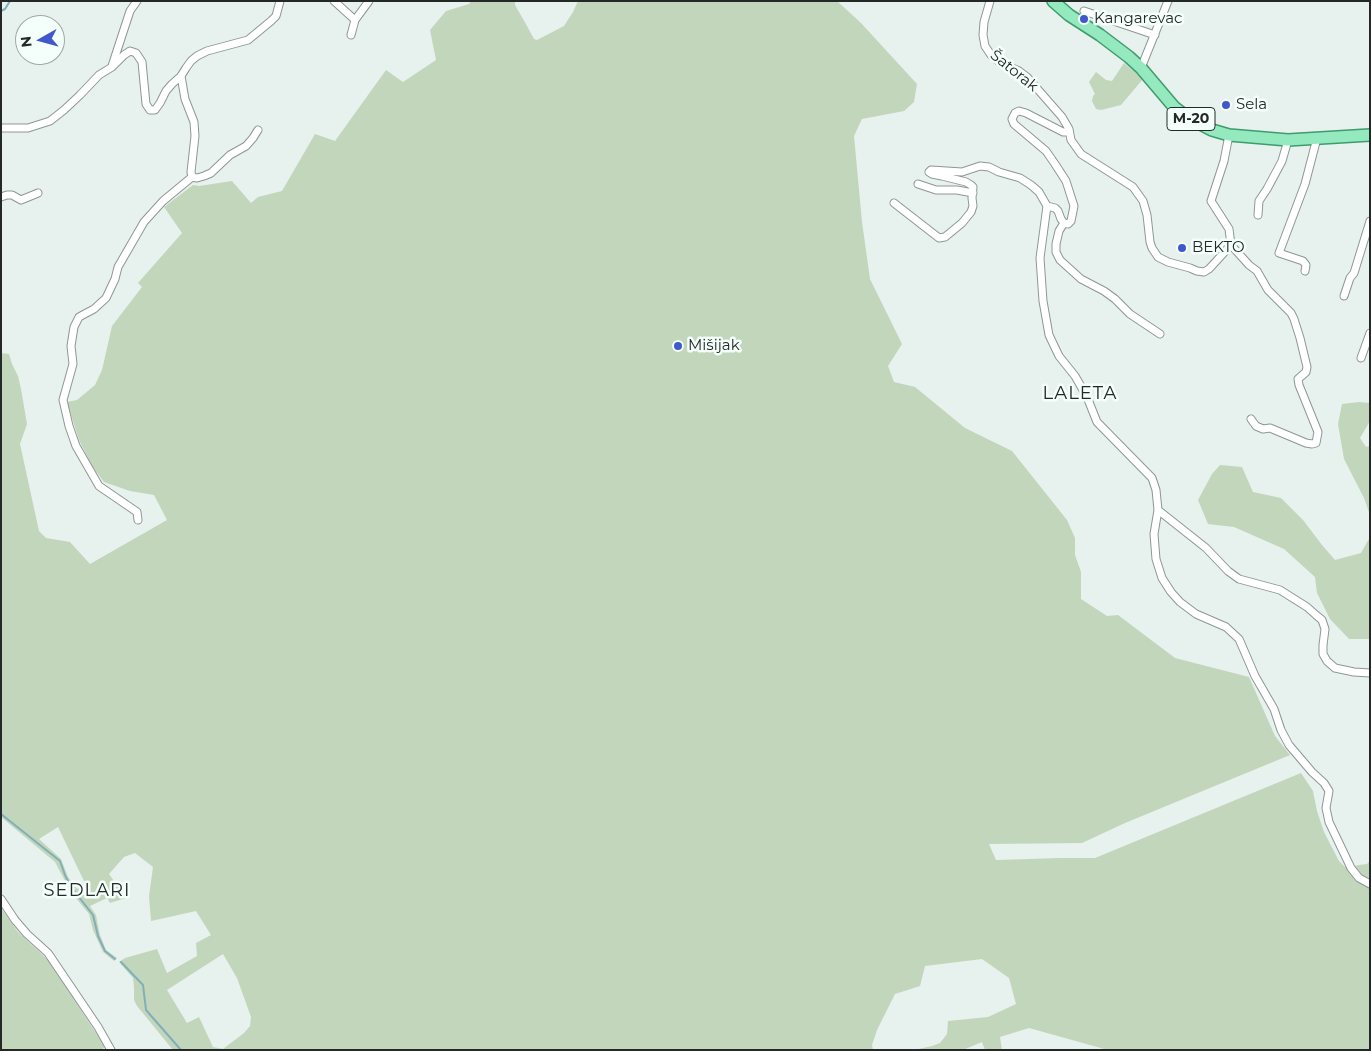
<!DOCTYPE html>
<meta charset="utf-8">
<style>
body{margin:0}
#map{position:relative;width:1371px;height:1051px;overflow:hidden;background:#e7f1ee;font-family:Montserrat,sans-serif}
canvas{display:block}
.frame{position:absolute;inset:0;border:2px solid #242827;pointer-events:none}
.north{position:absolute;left:15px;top:15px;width:50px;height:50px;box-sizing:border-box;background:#f4fefb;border:1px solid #a1a8a6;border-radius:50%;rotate:263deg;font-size:14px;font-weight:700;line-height:20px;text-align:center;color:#242827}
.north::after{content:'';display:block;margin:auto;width:18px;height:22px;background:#4058cb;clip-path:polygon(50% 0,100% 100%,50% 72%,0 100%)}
</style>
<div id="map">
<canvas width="1371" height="1051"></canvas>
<div class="frame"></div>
<div class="north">N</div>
</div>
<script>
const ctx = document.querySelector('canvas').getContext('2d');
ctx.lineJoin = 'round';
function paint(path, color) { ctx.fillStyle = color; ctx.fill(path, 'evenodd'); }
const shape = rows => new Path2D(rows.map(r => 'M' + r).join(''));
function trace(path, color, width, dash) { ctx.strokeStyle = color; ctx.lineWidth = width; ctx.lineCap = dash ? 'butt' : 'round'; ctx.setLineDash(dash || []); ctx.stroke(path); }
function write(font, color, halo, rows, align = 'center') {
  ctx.font = font + ' Montserrat,sans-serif'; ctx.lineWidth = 5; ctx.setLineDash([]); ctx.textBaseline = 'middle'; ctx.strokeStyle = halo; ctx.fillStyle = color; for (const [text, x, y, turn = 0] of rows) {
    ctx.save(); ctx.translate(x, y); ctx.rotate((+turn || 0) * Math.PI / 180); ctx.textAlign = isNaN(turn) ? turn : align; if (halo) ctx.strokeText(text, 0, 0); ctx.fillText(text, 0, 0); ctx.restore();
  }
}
const green = shape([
 [471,1,515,1,515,5,527,26,534,39,537,40,564,26,573,12,578,1,837,1,861,23,917,84,914,102,904,111,862,119,854,136,862,222,870,279,902,344,888,366,894,382,915,387,965,428,1012,451,1067,520,1075,538,1075,555,1081,572,1081,599,1107,616,1118,615,1175,658,1249,677,1275,736,1290,755,1125,823,1082,843,989,844,996,860,1060,858,1095,858,1301,773,1313,791,1317,811,1324,832,1339,861,1345,867,1367,864,1370,861,1370,1050,1108,1050,1029,1028,1000,1037,1002,1050,985,1050,982,1042,963,1050,914,1050,932,1046,940,1043,947,1034,948,1021,988,1017,1016,1004,1009,978,982,959,925,966,920,986,895,994,877,1030,872,1045,873,1050,173,1050,137,1006,134,1000,134,987,133,978,119,962,125,958,157,949,167,973,197,956,196,943,211,935,196,911,151,921,149,896,153,867,135,853,124,857,109,874,126,898,110,903,107,898,90,906,96,915,100,935,106,950,117,958,114,961,103,952,93,930,89,914,71,892,55,862,1,817,1,353,9,354,12,364,18,376,21,389,27,424,20,444,39,531,46,538,70,542,90,564,167,520,154,495,130,491,104,482,92,466,79,440,67,402,77,400,95,385,102,370,112,326,142,287,138,283,182,233,164,207,193,185,199,186,232,181,251,203,258,197,282,191,315,134,335,141,386,70,403,82,436,60,430,30,446,11,469,4],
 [58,827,85,883,77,889,68,877,61,859,39,839],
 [223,954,237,978,251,1017,250,1026,244,1033,223,1049,213,1047,199,1017,187,1023,167,990],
 [1124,63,1143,79,1121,105,1101,110,1096,109,1092,101,1093,96,1095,94,1089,82,1096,72,1106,80,1112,81],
 [1359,402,1370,403,1370,421,1360,438,1366,447,1370,446,1370,515,1364,498,1344,459,1338,424,1342,404],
 [1220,465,1242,467,1253,492,1281,498,1303,520,1322,545,1335,560,1361,553,1370,537,1370,639,1349,639,1330,619,1317,593,1315,577,1284,549,1234,527,1208,524,1198,500,1212,474],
 [1,908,18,932,49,961,105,1047,101,1050,1,1050]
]);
const stream = shape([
 [1,11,5,9,10,1],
 [1,814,60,861,65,875,71,887,93,915,98,936,105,951,115,959],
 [121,962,143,985,146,1010,181,1050]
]);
const minor = shape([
 [334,1,355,20,351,35],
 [990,1,984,22,983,35,985,46,991,55,1002,64,1019,71,1027,77,1062,117,1069,129,1071,140,1081,154,1133,187,1143,201,1147,215,1150,242,1152,248,1158,257,1168,262,1190,268,1197,271,1204,272,1209,269,1231,245,1229,229,1211,201,1224,161,1229,135],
 [1084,11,1155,35],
 [355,20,369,1],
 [112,66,130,11,137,1],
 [1141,68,1168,1],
 [181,76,185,99,194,122,195,136,191,172,192,177,197,178,204,176,211,173,230,155,246,146,253,138,258,130],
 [1,128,28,128,50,121,64,110,80,95,99,75,112,67,124,55,130,51,136,53,142,62,146,104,150,110,155,110,160,103,166,91,172,84,181,76,186,68,191,61,197,56,207,51,248,40,271,21,276,16,280,1],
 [1069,132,1063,132,1026,113,1019,111,1015,113,1012,119,1014,124,1046,151,1055,164,1066,181,1074,206,1071,221,1068,224,1064,223,1061,219,1058,211,1055,208,1047,206,1040,258,1043,301,1049,335,1059,356,1075,376,1087,397,1097,422,1152,478,1156,490,1158,510,1154,534,1156,559,1162,578,1171,592,1180,602,1196,614,1226,627,1239,639,1255,676,1274,709,1281,730,1289,745,1312,772,1324,783,1329,791,1326,808,1329,822,1351,868,1359,878,1370,884],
 [918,184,936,190,957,190,973,193],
 [1,197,7,195,12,195,21,200,38,193],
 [894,203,939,238,945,237,962,223,971,212,973,206,972,198,973,187,971,185,966,182,942,176,932,174,929,172,931,170,962,172,980,166,989,167,999,172,1020,178,1031,185,1039,192,1047,206],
 [1258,215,1259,201,1267,189,1282,161,1288,140],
 [1064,223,1059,231,1056,244,1056,252,1060,260,1081,279,1104,291,1115,299,1130,314,1160,334],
 [1231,245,1249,265,1257,271,1268,290,1291,313,1294,319,1300,338,1307,367,1306,372,1298,379,1299,385,1318,432,1316,443,1312,444,1306,443,1270,428,1263,429,1256,426,1251,419],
 [1305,271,1306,265,1303,261,1279,253,1305,184,1317,138],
 [1344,296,1350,278,1354,273,1370,221],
 [1361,358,1370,333],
 [1158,510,1206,548,1228,571,1239,579,1280,590,1307,607,1316,615,1322,620,1325,629,1323,645,1323,654,1327,661,1335,668,1354,672,1370,673],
 [138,520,137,512,99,486,76,446,69,426,63,400,73,364,71,346,74,327,79,317,94,309,106,298,115,279,118,267,144,222,163,201,192,177],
 [1,899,15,920,27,934,48,953,98,1027,111,1050]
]);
const primary = shape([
 [1053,1,1069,15,1100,35,1129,57,1141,68,1174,107,1187,117,1212,130,1229,135,1288,140,1370,135]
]);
const markers = [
 [1084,19,5,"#4058cb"],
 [1226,105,5,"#4058cb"],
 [1182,248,5,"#4058cb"],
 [678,346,5,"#4058cb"]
];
const shields = [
 [1191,119,48]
];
const shieldNames = [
 ["M-20",1191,119]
];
const poiNames = [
 ["Kangarevac",1094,19],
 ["Sela",1236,105],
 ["BEKTO",1192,248],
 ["Mišijak",688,346]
];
const streetNames = [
 ["Šatorak",1014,71,39]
];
const quarterNames = [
 ["LALETA",1080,394],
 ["SEDLARI",87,891]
];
paint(green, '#c2d6bc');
trace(stream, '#81afb9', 2);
trace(minor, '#8e9794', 9);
trace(primary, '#3e9c6d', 14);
trace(minor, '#fff', 7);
trace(primary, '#94e9be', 11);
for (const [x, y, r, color] of markers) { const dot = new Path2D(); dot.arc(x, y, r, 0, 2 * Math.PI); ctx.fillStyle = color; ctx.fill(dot); trace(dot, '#f4fefb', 2); }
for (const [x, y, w] of shields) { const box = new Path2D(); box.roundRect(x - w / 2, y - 11.5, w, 23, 4); ctx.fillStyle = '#f4fefb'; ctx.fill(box); trace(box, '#242827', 1); }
write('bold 14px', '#242827', null, shieldNames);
write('15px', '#242827', '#f4fefb', poiNames, 'left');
write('15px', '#242827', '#f4fefb', streetNames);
ctx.letterSpacing = '1px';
write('18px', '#242827', '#f4fefb', quarterNames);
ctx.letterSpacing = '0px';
</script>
